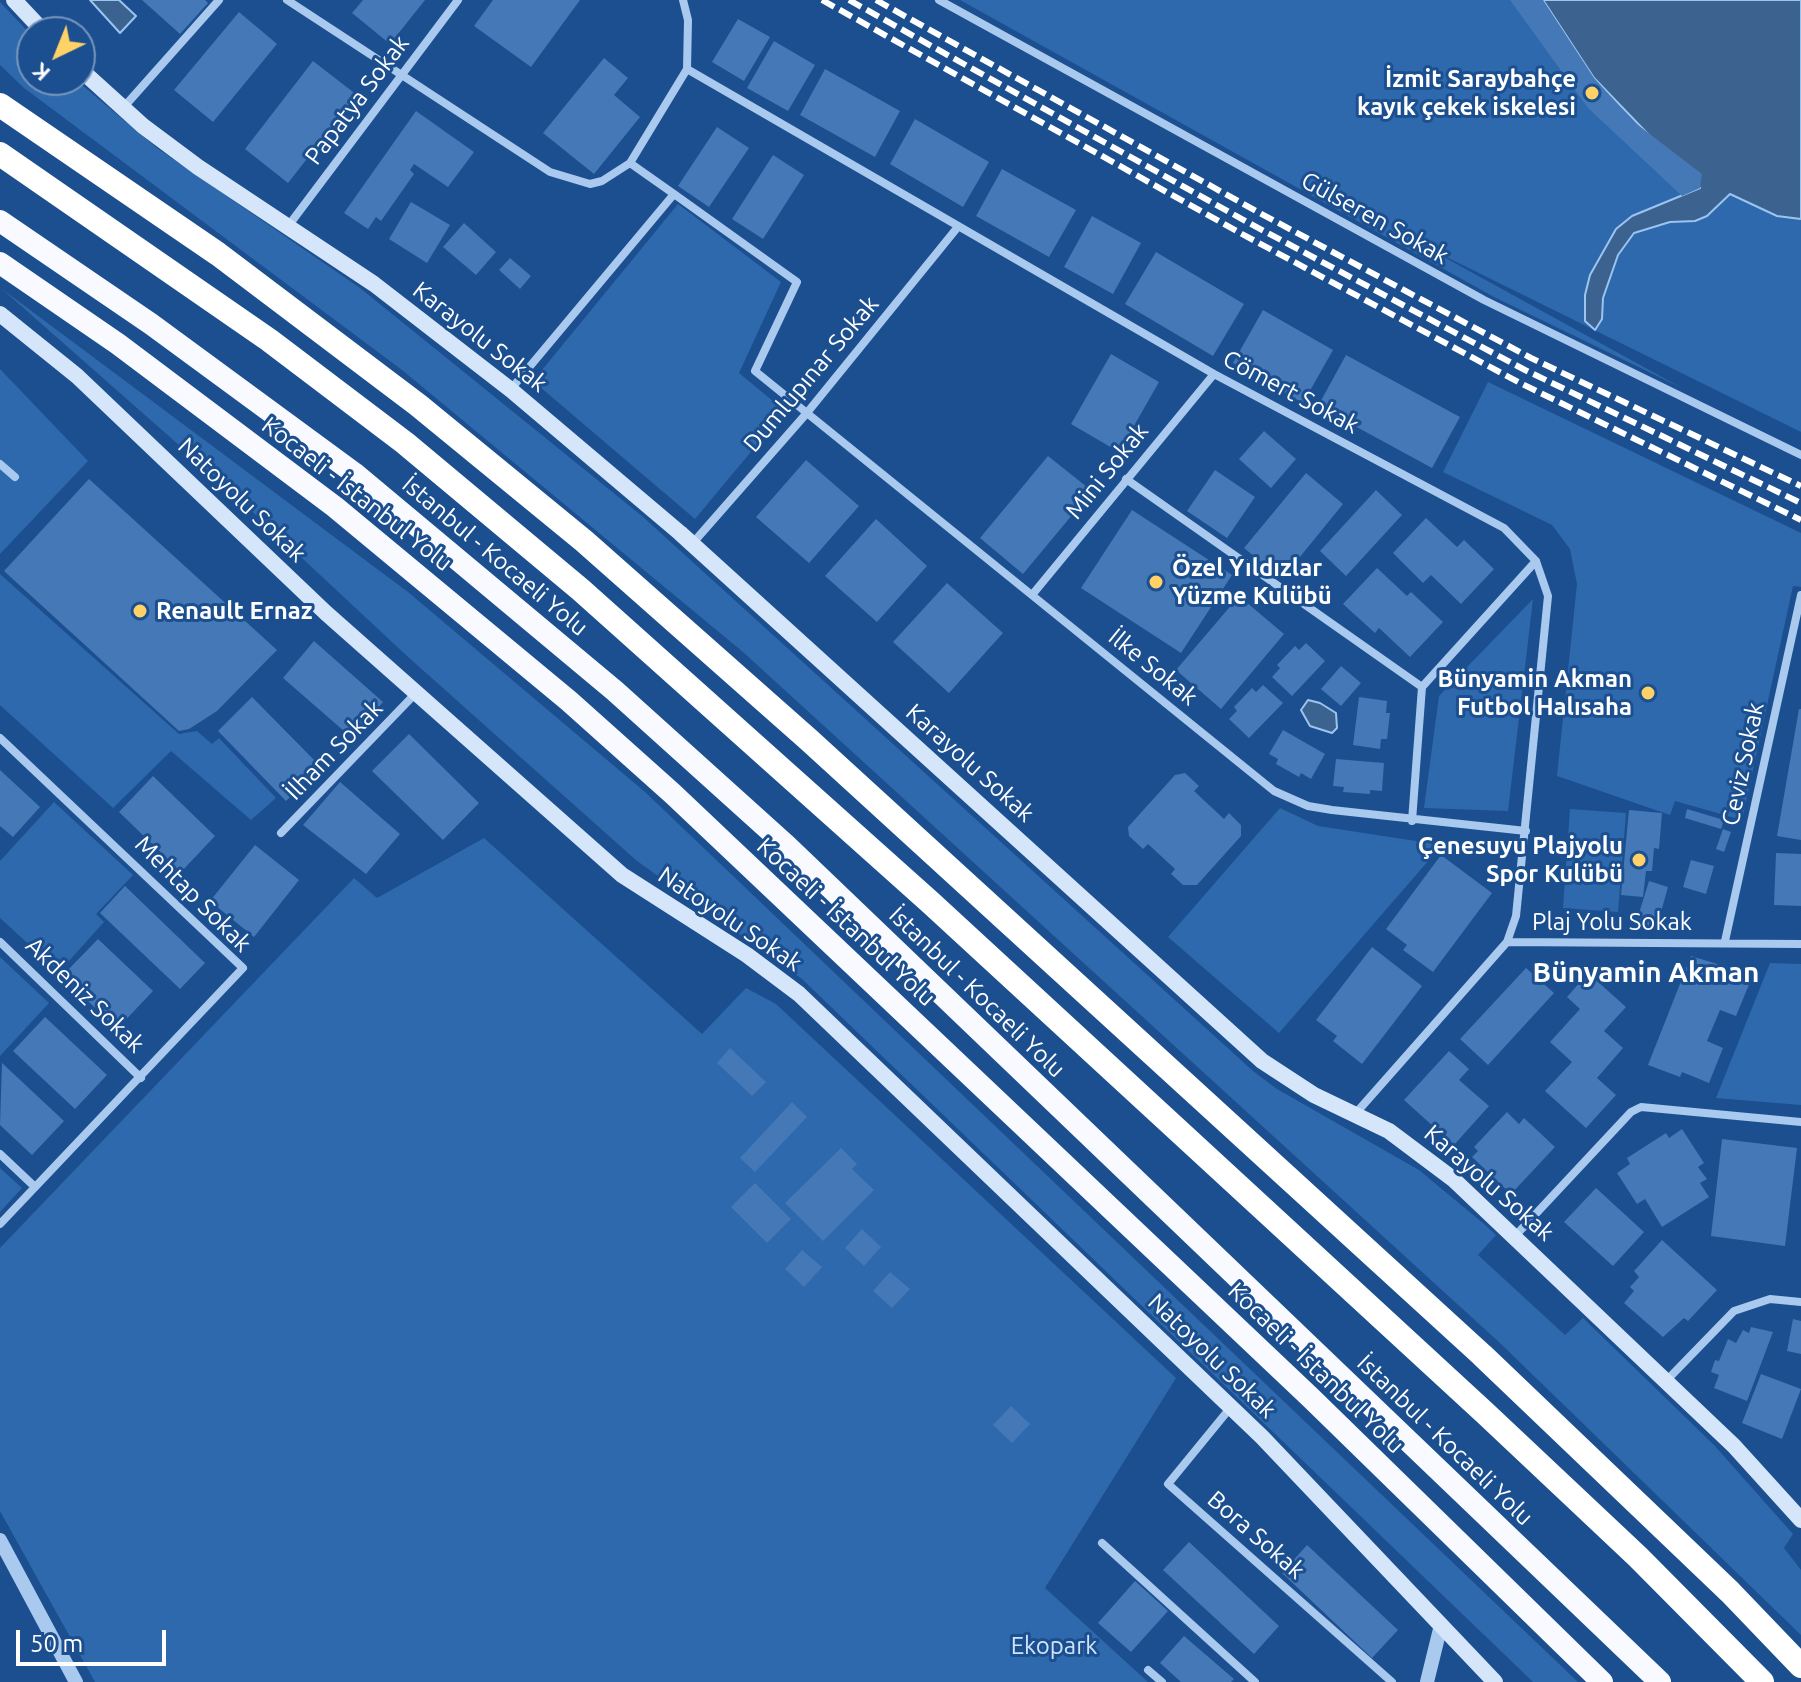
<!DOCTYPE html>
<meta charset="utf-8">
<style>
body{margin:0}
#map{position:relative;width:1801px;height:1682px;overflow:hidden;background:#1b4f8f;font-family:Ubuntu,sans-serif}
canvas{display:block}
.north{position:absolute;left:16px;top:16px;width:80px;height:80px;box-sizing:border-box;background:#1b4f8f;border:2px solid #7695bc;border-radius:50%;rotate:223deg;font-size:22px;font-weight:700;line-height:32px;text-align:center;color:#fff}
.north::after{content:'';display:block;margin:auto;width:28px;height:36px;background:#ffd166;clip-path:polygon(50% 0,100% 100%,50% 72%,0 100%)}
.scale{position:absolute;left:16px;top:1630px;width:150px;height:36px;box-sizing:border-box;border:4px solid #fff;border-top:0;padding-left:10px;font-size:24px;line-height:28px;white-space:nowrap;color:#fff;-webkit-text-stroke:6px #1b4f8f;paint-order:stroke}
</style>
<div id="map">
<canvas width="1801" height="1682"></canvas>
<div class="north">K</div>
<div class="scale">50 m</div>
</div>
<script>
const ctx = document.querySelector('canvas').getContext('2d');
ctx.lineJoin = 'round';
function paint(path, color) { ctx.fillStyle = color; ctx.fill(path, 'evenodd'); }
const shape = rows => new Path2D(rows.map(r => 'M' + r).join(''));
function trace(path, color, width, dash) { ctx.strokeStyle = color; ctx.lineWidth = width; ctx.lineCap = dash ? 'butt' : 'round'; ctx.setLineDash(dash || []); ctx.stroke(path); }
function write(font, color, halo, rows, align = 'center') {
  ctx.font = font + ' Ubuntu,sans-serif'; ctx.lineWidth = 6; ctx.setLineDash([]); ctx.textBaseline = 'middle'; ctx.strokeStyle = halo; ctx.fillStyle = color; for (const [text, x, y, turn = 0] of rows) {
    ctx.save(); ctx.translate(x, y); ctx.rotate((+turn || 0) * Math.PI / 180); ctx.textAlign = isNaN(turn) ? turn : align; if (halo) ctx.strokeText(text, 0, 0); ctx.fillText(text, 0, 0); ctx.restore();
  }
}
const green = shape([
 [960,0,1543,0,1559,22,1777,216,1801,219,1801,432,1422,245,1682,388,1494,297],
 [0,2,32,36,32,80,76,80,157,148,360,288,642,516,1253,1071,1277,1089,1419,1170,1484,1224,1496,1235,1478,1255,1565,1335,1583,1318,1714,1445,1793,1534,1784,1548,1801,1570,1801,1635,1501,1344,743,652,402,370,24,88,0,65],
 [678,204,781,282,739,373,785,411,695,519,533,381],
 [2,289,408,592,645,792,1578,1682,1533,1682,802,979,637,861,407,656,214,476],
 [0,369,88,461,0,554],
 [1488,382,1801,533,1801,587,1793,586,1742,820,1675,801,1670,815,1557,776,1577,584,1570,549,1552,525,1443,472],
 [0,574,179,734,197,731,212,744,219,738,276,798,251,820,171,751,113,808,0,705],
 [1533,599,1508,811,1424,808,1439,696],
 [54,802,133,875,96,914,104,922,59,972,0,918,0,861],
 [1280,808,1318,826,1442,845,1279,1033,1168,937],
 [1570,809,1626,813,1618,912,1563,908],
 [484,838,702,1034,746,988,776,1004,1176,1378,1045,1588,1148,1682,95,1682,0,1511,0,1248,354,878,377,898],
 [0,957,49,1003,0,1056],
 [1770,963,1801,964,1801,1105,1716,1098],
 [0,1168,22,1188,0,1212]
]);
const water = shape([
 [90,0,119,0,136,16,120,33,90,0],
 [1543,0,1801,0,1801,219,1777,216,1730,194,1707,216,1695,221,1670,222,1634,233,1618,255,1603,298,1602,319,1595,330,1585,321,1585,295,1590,275,1616,229,1632,216,1700,188,1594,78,1543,0],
 [1308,700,1320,703,1336,713,1337,728,1332,733,1310,726,1301,710,1308,700]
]);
const building = shape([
 [142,0,205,0,208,3,180,34],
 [363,0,425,0,390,44,352,13],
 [493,0,580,0,531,67,474,26],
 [1510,0,1543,0,1594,78,1634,122,1702,174,1700,188,1682,196,1588,108],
 [239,12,277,44,213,122,174,90],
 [738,19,770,37,744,81,712,62],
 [774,41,815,65,788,111,747,88],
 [604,58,628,78,614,95,640,117,594,174,543,133],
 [313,61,357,95,288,183,245,149],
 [825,69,900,111,875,157,800,115],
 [416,111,474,152,448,187,414,164,410,170,414,174,381,221,376,217,368,229,344,213],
 [915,119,989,162,963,207,890,164],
 [717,127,749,148,709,207,678,186],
 [773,155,804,175,763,239,732,219],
 [1002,169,1076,210,1049,257,976,216],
 [411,202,450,225,427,263,389,239],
 [1092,216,1141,243,1113,294,1064,267],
 [464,223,496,252,476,275,443,247],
 [1156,252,1244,304,1213,356,1125,304],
 [510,258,531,276,520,289,499,270],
 [1263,310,1333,350,1303,403,1233,363],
 [1111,354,1159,382,1119,452,1071,424],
 [1346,355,1460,417,1432,468,1318,406],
 [1264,431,1296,459,1271,488,1239,459],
 [1048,456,1092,491,1023,574,980,538],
 [806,460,859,506,809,563,756,517],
 [1215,470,1255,497,1227,538,1187,511],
 [1306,473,1343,504,1282,579,1244,548],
 [89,479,277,650,217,711,189,729,179,731,4,571],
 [1376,490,1402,515,1346,576,1320,551],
 [1132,510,1232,575,1181,653,1081,588],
 [1426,518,1457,547,1464,540,1494,569,1461,604,1431,575,1423,583,1393,553],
 [876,519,927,566,877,622,825,576],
 [1377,568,1407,596,1411,592,1443,622,1410,657,1379,628,1375,633,1343,604],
 [947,583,1003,633,949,693,893,642],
 [1239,596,1284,634,1221,709,1176,670],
 [314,641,383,702,352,738,283,678],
 [1306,643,1325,661,1292,696,1272,677,1280,668,1277,665,1295,646,1299,650],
 [1341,666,1361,683,1341,706,1321,689],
 [1263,685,1283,703,1249,738,1229,719,1237,711,1234,707,1252,688,1256,692],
 [252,697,321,767,286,801,218,731],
 [1359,697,1387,701,1386,713,1390,713,1387,739,1381,739,1380,749,1353,745],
 [1799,709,1801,709,1801,840,1777,836],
 [1283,730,1325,754,1311,779,1301,773,1299,777,1276,764,1278,759,1269,754],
 [409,734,479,803,443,840,372,771],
 [1336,759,1384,763,1382,791,1370,790,1370,794,1343,792,1344,787,1333,786],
 [0,770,40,807,13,837,0,826],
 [1185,773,1199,786,1194,791,1224,819,1229,813,1241,825,1241,836,1197,885,1183,885,1171,874,1175,869,1148,844,1143,849,1129,836,1128,827,1175,775],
 [153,776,215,836,181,872,119,812],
 [340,782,400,834,366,874,303,825],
 [1687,809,1724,820,1721,829,1685,818],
 [1629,810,1662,813,1659,849,1654,848,1652,871,1646,871,1643,897,1621,895],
 [1723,829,1731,832,1724,852,1716,849],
 [255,845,299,880,254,937,210,901],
 [1776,853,1801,854,1801,906,1774,905],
 [1441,855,1492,893,1433,972,1403,950,1407,945,1386,929],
 [1691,860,1714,866,1706,894,1683,887],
 [1649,881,1668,887,1656,930,1636,923],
 [125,886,205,963,180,989,100,913],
 [98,939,153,991,117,1029,62,976],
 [1372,947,1422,986,1362,1064,1333,1041,1337,1036,1316,1020],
 [1691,956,1753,975,1736,1016,1720,1010,1707,1041,1723,1048,1709,1083,1682,1072,1680,1077,1648,1065],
 [1526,968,1554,993,1488,1065,1460,1039],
 [1588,973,1626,1007,1604,1031,1623,1048,1597,1078,1616,1095,1586,1128,1545,1091,1572,1062,1550,1042,1580,1009,1567,997],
 [45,1017,107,1075,75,1109,13,1051],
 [730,1048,766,1082,752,1096,717,1063],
 [1449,1051,1469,1069,1459,1080,1489,1106,1454,1145,1404,1100],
 [2,1063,64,1121,32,1155,0,1125],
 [792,1102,807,1117,755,1172,740,1158],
 [1507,1112,1519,1124,1524,1118,1555,1147,1511,1194,1472,1157,1478,1151,1474,1147],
 [1682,1129,1704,1163,1698,1167,1707,1179,1700,1183,1709,1197,1662,1227,1645,1199,1637,1204,1617,1173,1630,1164,1627,1158,1666,1133,1669,1138],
 [1722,1139,1797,1148,1785,1246,1711,1236],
 [841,1148,857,1164,852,1169,874,1190,823,1241,785,1203],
 [755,1183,791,1219,767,1243,731,1207],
 [1596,1188,1644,1232,1613,1266,1564,1222],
 [862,1229,881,1247,864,1266,845,1248],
 [1662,1240,1717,1290,1688,1321,1684,1318,1663,1337,1624,1303,1634,1291,1630,1287,1639,1277,1634,1271],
 [802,1250,822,1267,804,1287,785,1269],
 [890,1272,910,1289,892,1308,873,1291],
 [1793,1319,1801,1321,1801,1354,1787,1351],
 [1751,1327,1773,1332,1747,1401,1714,1388,1719,1375,1711,1372,1715,1360,1719,1361,1728,1339,1736,1343,1743,1330,1749,1333],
 [1761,1374,1801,1389,1782,1439,1742,1423],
 [1011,1406,1030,1424,1012,1443,993,1425],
 [1189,1542,1279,1626,1254,1654,1163,1570],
 [1307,1545,1398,1630,1372,1658,1282,1573],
 [1135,1581,1168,1611,1131,1652,1098,1623],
 [1184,1636,1234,1679,1231,1682,1181,1682,1160,1663]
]);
const minor = shape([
 [287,0,550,172,590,184,602,181,630,163],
 [939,0,1484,300,1801,455],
 [687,69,1214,374,1504,528,1536,561,1548,596,1516,916,1507,942,1356,1113],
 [123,108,219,0],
 [674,194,630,163,687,69,688,20,683,0],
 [289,225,458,0],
 [511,389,674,194,797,282,755,371,1274,791,1308,806,1332,810,1526,831],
 [0,464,15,477],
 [1126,479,1422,687],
 [692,544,806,414,957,228],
 [1032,595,1214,374],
 [1422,687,1536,561],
 [0,738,243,968,0,1224],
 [1412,821,1422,687],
 [281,833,415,694],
 [1725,941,1801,595],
 [0,942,141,1078],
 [1507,942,1801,944],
 [0,1154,35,1187],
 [1516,1235,1631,1112,1641,1107,1801,1122],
 [1667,1380,1734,1311,1770,1299,1801,1302],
 [1231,1407,1168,1484,1392,1682],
 [1102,1543,1255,1682],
 [1148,1670,1162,1682]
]);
const tertiary = shape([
 [0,1540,76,1682],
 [1427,1682,1441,1625]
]);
const secondary = shape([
 [14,0,44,32],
 [80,69,143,126,198,167,374,284,511,390,680,533,1262,1061,1314,1095,1389,1131,1453,1179,1734,1446,1801,1520],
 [0,314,77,376,326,613,622,875,747,955,799,994,1262,1437,1495,1682]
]);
const trunk = shape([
 [0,221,151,324,354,473,615,691,787,846,1660,1682],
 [0,263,118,344,335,507,569,701,673,794,1311,1398,1602,1682]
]);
const motorway = shape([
 [0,105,218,254,418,405,584,541,809,740,1482,1355,1730,1592,1801,1666],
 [0,154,269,340,405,443,581,590,931,903,1485,1413,1638,1557,1762,1682]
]);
const rail = shape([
 [822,0,1242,234,1520,383,1801,520],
 [849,0,1249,223,1525,370,1801,503],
 [876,0,1256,211,1531,358,1801,486]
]);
const markers = [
 [1592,93,8,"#ffd166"],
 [1156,582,8,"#ffd166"],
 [140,611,8,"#ffd166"],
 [1648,693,8,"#ffd166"],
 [1639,860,8,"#ffd166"]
];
const poiNames = [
 ["İzmit Saraybahçe",1576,79],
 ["kayık çekek iskelesi",1576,107],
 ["Özel Yıldızlar",1172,568,"left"],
 ["Yüzme Kulübü",1172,596,"left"],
 ["Renault Ernaz",156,611,"left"],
 ["Bünyamin Akman",1632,679],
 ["Futbol Halısaha",1632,707],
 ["Çenesuyu Plajyolu",1623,846],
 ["Spor Kulübü",1623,874]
];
const streetNames = [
 ["Papatya Sokak",357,100,-53],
 ["Gülseren Sokak",1375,218,29],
 ["Karayolu Sokak",480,337,38],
 ["Dumlupınar Sokak",811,374,-50],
 ["Cömert Sokak",1291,392,28],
 ["Mini Sokak",1107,471,-51],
 ["Kocaeli - İstanbul Yolu",357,494,38],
 ["Natoyolu Sokak",242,500,44],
 ["İstanbul - Kocaeli Yolu",495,556,40],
 ["İlke Sokak",1153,667,39],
 ["İlham Sokak",334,750,-46],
 ["Karayolu Sokak",970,763,42],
 ["Ceviz Sokak",1743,764,-78],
 ["Mehtap Sokak",193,894,45],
 ["Natoyolu Sokak",730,919,34],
 ["Kocaeli - İstanbul Yolu",846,922,43],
 ["Plaj Yolu Sokak",1612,922],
 ["İstanbul - Kocaeli Yolu",977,992,44],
 ["Akdeniz Sokak",85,995,44],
 ["Karayolu Sokak",1489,1183,41],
 ["Natoyolu Sokak",1212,1356,44],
 ["Kocaeli - İstanbul Yolu",1316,1368,44],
 ["İstanbul - Kocaeli Yolu",1445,1440,44],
 ["Bora Sokak",1256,1535,41]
];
const parkNames = [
 ["Ekopark",1054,1646]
];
const quarterNames = [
 ["Bünyamin Akman",1646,973]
];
paint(green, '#2e69ad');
paint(water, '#3c6290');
trace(water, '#9cc4f0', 2);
paint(building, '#4478b7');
trace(minor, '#a9c9ee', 8);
trace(tertiary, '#a9c9ee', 14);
trace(secondary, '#d6e6fa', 16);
trace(trunk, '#f8faff', 22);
trace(motorway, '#fff', 24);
trace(rail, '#fff', 6, [14, 6]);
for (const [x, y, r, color] of markers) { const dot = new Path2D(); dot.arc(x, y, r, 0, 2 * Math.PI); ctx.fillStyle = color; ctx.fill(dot); trace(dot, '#1b4f8f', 3); }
write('bold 24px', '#fff', '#1b4f8f', poiNames, 'right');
write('24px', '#fff', '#1b4f8f', streetNames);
write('24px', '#cfe3fa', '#1b4f8f', parkNames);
write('bold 28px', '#fff', '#1b4f8f', quarterNames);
</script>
